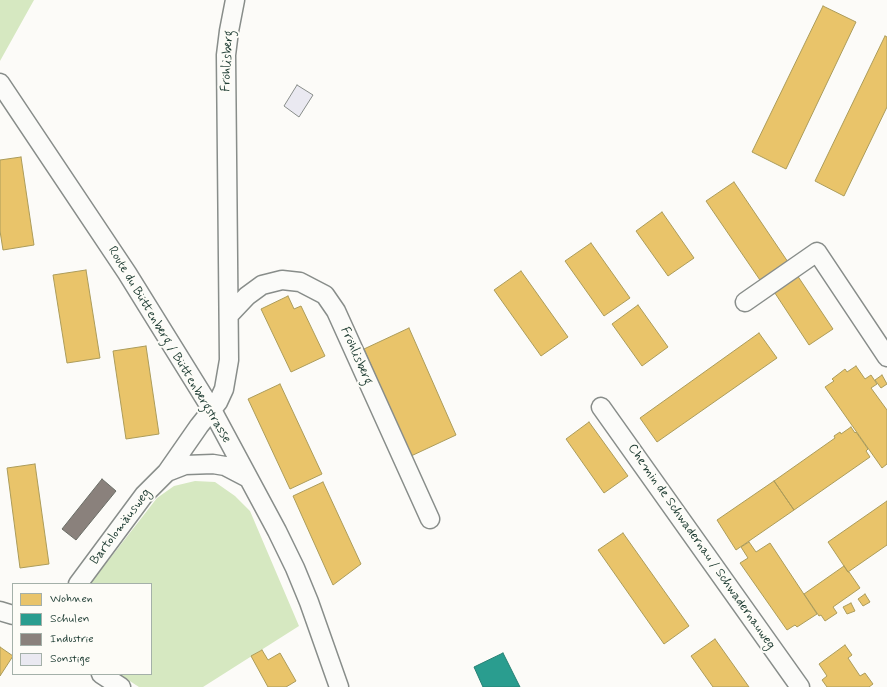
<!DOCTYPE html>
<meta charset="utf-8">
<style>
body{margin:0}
#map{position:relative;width:887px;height:687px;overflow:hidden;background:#fcfbf8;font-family:Mynerve,sans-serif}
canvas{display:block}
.legend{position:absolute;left:12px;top:583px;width:140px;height:92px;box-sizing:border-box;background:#fdfcf7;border:1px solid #a4b0a9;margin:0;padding:5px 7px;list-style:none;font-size:12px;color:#1f3d34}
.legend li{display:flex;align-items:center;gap:8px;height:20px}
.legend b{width:20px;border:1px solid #a4b0a9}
</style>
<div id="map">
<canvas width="887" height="687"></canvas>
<ul class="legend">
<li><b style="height:11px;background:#e9c46a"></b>Wohnen</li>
<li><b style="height:11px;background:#2a9d8f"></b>Schulen</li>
<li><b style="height:11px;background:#8a817c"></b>Industrie</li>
<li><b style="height:11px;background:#eae9f1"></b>Sonstige</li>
</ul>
</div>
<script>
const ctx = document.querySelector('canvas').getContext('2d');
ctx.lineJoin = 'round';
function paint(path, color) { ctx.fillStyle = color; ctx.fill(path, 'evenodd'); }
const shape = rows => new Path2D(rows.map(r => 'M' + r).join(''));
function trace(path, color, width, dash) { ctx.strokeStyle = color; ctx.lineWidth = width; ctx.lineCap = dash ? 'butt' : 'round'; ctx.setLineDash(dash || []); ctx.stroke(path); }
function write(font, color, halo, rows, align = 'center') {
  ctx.font = font + ' Mynerve,sans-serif'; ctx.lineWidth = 4; ctx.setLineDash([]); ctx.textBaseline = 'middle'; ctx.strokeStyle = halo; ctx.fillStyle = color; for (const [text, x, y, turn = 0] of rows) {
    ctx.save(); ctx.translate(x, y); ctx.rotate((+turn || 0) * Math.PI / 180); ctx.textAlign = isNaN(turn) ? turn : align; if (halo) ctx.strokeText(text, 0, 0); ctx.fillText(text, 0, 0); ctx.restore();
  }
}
const green = shape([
 [0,0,34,0,0,61],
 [195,481,215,482,235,496,250,511,299,626,203,687,139,687,119,674,151,674,151,584,90,584,157,498,174,486]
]);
const homes = shape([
 [823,6,856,22,786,169,752,152,823,6],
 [885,36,887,37,887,107,844,196,815,181,885,36],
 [21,157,34,245,3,250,0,231,0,160,21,157],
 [734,182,790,265,762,283,706,201,734,182],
 [662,212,694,258,668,276,636,231,662,212],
 [591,243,630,298,604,316,565,261,591,243],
 [86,270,100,358,67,363,53,275,86,270],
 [521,271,568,337,541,356,494,290,521,271],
 [795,272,833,329,809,345,771,287,795,272],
 [288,296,294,309,301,306,325,356,291,372,261,309,288,296],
 [638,305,668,347,642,366,612,324,638,305],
 [409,328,456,435,411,456,364,349,409,328],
 [759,333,777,358,657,442,640,418,759,333],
 [146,346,159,434,126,439,113,351,146,346],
 [856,366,865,379,871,375,877,384,871,388,887,410,887,464,882,468,825,387,834,381,832,379,845,369,847,372,856,366],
 [882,375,887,384,881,388,875,380,882,375],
 [280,384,322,474,290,489,248,399,280,384],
 [589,422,628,476,604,493,566,439,589,422],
 [851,427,855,433,856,432,868,449,866,451,870,457,794,510,774,481,835,438,834,436,840,432,841,434,851,427],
 [35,464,49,564,20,568,7,468,35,464],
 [774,481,794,510,736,550,717,520,774,481],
 [323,482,361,564,333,585,293,496,323,482],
 [887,501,887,545,848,572,828,542,887,501],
 [623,533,689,626,664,644,598,550,623,533],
 [749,542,756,552,770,543,817,614,797,627,795,625,787,630,740,563,748,558,741,547,749,542],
 [844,566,848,572,849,572,860,588,833,607,837,613,825,621,821,615,819,616,804,594,844,566],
 [865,594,870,602,863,606,858,599,865,594],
 [851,603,855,611,847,614,843,607,851,603],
 [715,639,749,687,713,687,691,656,715,639],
 [845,645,852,655,848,658,860,676,865,673,873,684,869,687,827,687,822,680,827,676,819,664,845,645],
 [0,647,13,656,0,676,0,647],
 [262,650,268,660,280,653,296,681,286,687,268,687,251,656,262,650]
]);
const schools = shape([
 [503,653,520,687,483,687,474,667,503,653]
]);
const industry = shape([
 [102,479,116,491,76,540,62,529,102,479]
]);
const building = shape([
 [297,85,313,95,299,117,284,106,297,85]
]);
const minor = shape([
 [0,83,127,273,212,410,277,531,295,568,309,602,339,687],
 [745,302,817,252,887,357],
 [229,315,247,296,262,285,282,280,300,282,325,295,336,311,430,519],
 [601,407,800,687],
 [167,472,199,426,218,402,224,389,229,360,226,55,229,31,235,0],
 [78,584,144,495,167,472,185,465,213,464,225,466,248,478],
 [0,611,13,615],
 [101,674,121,687]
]);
const streetNames = [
 ["Fröhlisberg",228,61,-87],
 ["Route du Büttenberg / Büttenbergstrasse",169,345,59],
 ["Fröhlisberg",356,356,66],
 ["Bartolomäusweg",121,527,-53],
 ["Chemin de Schwadernau / Schwadernauweg",701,547,55]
];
paint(green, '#d6e8c1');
paint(homes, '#e9c46a');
trace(homes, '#ac9c5a', 1);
paint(schools, '#2a9d8f');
trace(schools, '#278074', 1);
paint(industry, '#8a817c');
trace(industry, '#6a6d66', 1);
paint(building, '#eae9f1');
trace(building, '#888d8a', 1);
trace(minor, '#888d8a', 21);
trace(minor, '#fbfbf9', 18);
write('13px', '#1f3d34', '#fdfcf7', streetNames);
</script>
